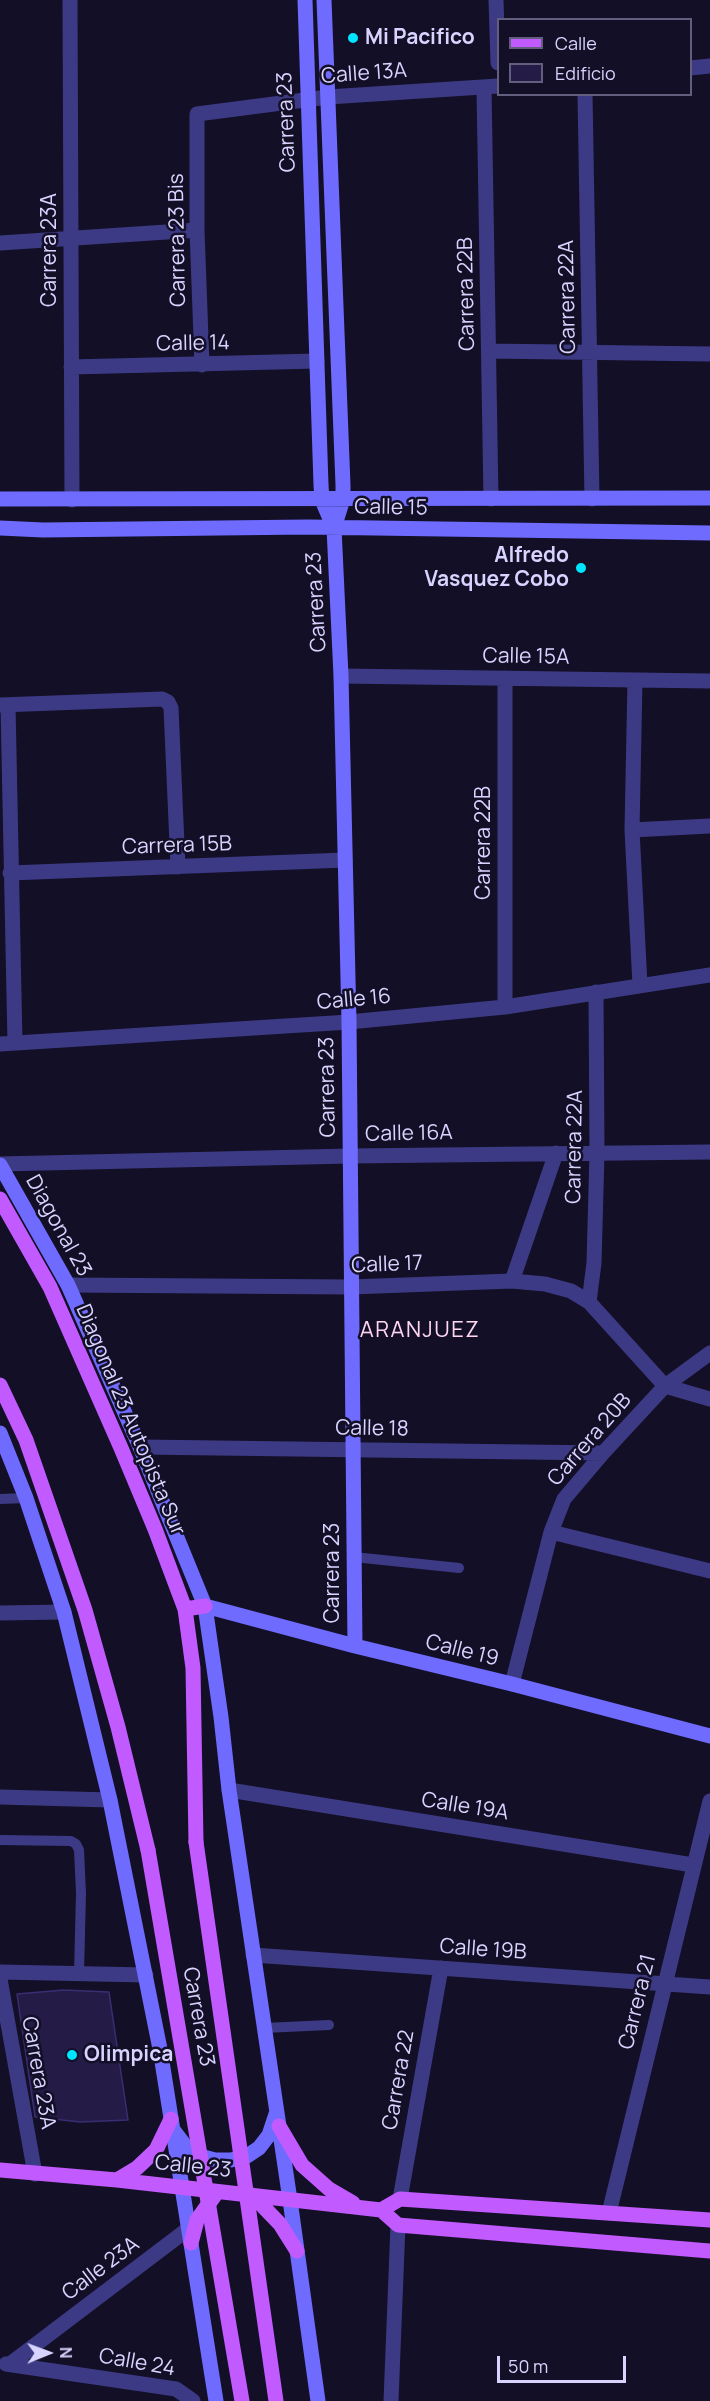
<!DOCTYPE html>
<style>
body{margin:0}
#map{position:relative;width:710px;height:2401px;overflow:hidden;background:#130f26;font-family:Manrope,sans-serif}
canvas{display:block}
.legend{position:absolute;left:497px;top:18px;width:195px;height:78px;box-sizing:border-box;background:#130f26;border:2px solid #625e7d;margin:0;padding:8px 10px;list-style:none;font-size:18px;color:#d9d4ff}
.legend li{display:flex;align-items:center;gap:12px;height:30px}
.legend b{width:30px;border:2px solid #625e7d}
.north{position:absolute;left:18px;top:2323px;width:60px;height:60px;-webkit-text-stroke:4px #130f26;paint-order:stroke;rotate:89deg;font-size:16px;font-weight:700;line-height:24px;text-align:center;color:#d9d4ff}
.north::after{content:'';display:block;margin:auto;width:21px;height:27px;background:#d9d4ff;clip-path:polygon(50% 0,100% 100%,50% 72%,0 100%)}
.scale{position:absolute;left:497px;top:2356px;width:129px;height:27px;box-sizing:border-box;border:3px solid #d9d4ff;border-top:0;padding-left:8px;font-size:18px;line-height:21px;white-space:nowrap;color:#d9d4ff;-webkit-text-stroke:4px #130f26;paint-order:stroke}
</style>
<div id="map">
<canvas width="710" height="2401"></canvas>
<ul class="legend">
<li><b style="height:8px;background:#c25bff"></b>Calle</li>
<li><b style="height:16px;background:#241b47"></b>Edificio</li>
</ul>
<div class="north">N</div>
<div class="scale">50 m</div>
</div>
<script>
const ctx = document.querySelector('canvas').getContext('2d');
ctx.lineJoin = 'round';
function paint(path, color) { ctx.fillStyle = color; ctx.fill(path, 'evenodd'); }
const shape = rows => new Path2D(rows.map(r => 'M' + r).join(''));
function trace(path, color, width, dash) { ctx.strokeStyle = color; ctx.lineWidth = width; ctx.lineCap = dash ? 'butt' : 'round'; ctx.setLineDash(dash || []); ctx.stroke(path); }
function write(font, color, halo, rows, align = 'center') {
  ctx.font = font + ' Manrope,sans-serif'; ctx.lineWidth = 5; ctx.setLineDash([]); ctx.textBaseline = 'middle'; ctx.strokeStyle = halo; ctx.fillStyle = color; for (const [text, x, y, turn = 0] of rows) {
    ctx.save(); ctx.translate(x, y); ctx.rotate((+turn || 0) * Math.PI / 180); ctx.textAlign = isNaN(turn) ? turn : align; if (halo) ctx.strokeText(text, 0, 0); ctx.fillText(text, 0, 0); ctx.restore();
  }
}
const building = shape([
 [64,1990,109,1992,128,2120,80,2122,35,2117,17,1994,64,1990]
]);
const lane = shape([
 [0,1499,26,1498],
 [354,1557,459,1568],
 [0,1840,71,1841,76,1844,79,1850,81,1893,79,1973],
 [264,2028,329,2025]
]);
const street = shape([
 [70,0,72,500],
 [496,0,498,63],
 [690,68,710,66],
 [484,88,491,499],
 [585,94,592,499],
 [0,243,197,230],
 [489,351,710,354],
 [202,365,197,230,197,114,328,97,498,86],
 [71,367,317,361],
 [341,676,710,681],
 [635,680,632,830,640,985],
 [0,705,162,699,168,702,171,708,178,867],
 [8,705,15,1043],
 [632,830,710,826],
 [10,873,345,860],
 [505,1007,505,678],
 [0,1044,349,1022,505,1007,710,975],
 [0,1164,350,1156,710,1152],
 [512,1281,556,1153],
 [68,1285,351,1287,512,1281,545,1284,571,1291,589,1302,665,1386,710,1399],
 [589,1302,594,1263,597,1153,596,992],
 [140,1447,603,1453],
 [551,1532,710,1571],
 [0,1613,64,1612],
 [512,1684,551,1532,564,1499,603,1453,665,1386,710,1353],
 [229,1790,693,1865],
 [0,1797,110,1800],
 [253,1955,710,1987],
 [0,1972,146,1975],
 [0,1979,35,2174],
 [400,2199,441,1968],
 [609,2213,710,1801],
 [6,2364,176,2389,193,2401],
 [10,2364,188,2229],
 [391,2401,398,2225]
]);
const secondary = shape([
 [305,0,321,485,322,500,334,528],
 [324,0,343,485,343,499,334,528,341,676,349,1022,355,1646],
 [0,499,710,498],
 [0,528,43,530,308,527,710,533],
 [0,1165,68,1285,140,1447,205,1606,221,1717,229,1790,290,2200,318,2401],
 [0,1433,26,1498,64,1612,110,1800,160,2049,216,2401],
 [205,1606,355,1646,512,1684,710,1736],
 [174,2131,187,2148,196,2155,215,2160,231,2160,247,2156,259,2148,269,2135,276,2114]
]);
const primary = shape([
 [0,1199,50,1287,121,1448,155,1529,185,1609,193,1668,196,1842],
 [0,1385,26,1440,85,1610,118,1727,148,1850],
 [185,1609,205,1606],
 [279,2126,302,2165,329,2189,353,2203],
 [0,2170,117,2180,381,2210,398,2225,710,2251],
 [117,2180,137,2168,156,2150,171,2119],
 [252,2195,280,2224,297,2251],
 [381,2210,400,2199,710,2220],
 [191,2243,197,2220,215,2195]
]);
const primaryBridge = shape([
 [196,1842,276,2401],
 [148,1850,242,2401]
]);
const markers = [
 [353,38,6,"#00e5ff"],
 [581,568,6,"#00e5ff"],
 [72,2055,6,"#00e5ff"]
];
const poiNames = [
 ["Mi Pacifico",365,38],
 ["Alfredo",569,556,"right"],
 ["Vasquez Cobo",569,580,"right"],
 ["Olimpica",84,2055]
];
const streetNames = [
 ["Calle 13A",364,74,-4],
 ["Carrera 23",287,122,-92],
 ["Carrera 23 Bis",178,240,-91],
 ["Carrera 23A",50,250,-90],
 ["Carrera 22B",467,294,-91],
 ["Carrera 22A",568,297,-91],
 ["Calle 14",193,344,-1],
 ["Calle 15",391,508,1],
 ["Carrera 23",317,602,-93],
 ["Calle 15A",526,657,1],
 ["Carrera 22B",484,843,-90],
 ["Carrera 15B",177,846,-2],
 ["Calle 16",354,1000,-5],
 ["Carrera 23",328,1087,-91],
 ["Calle 16A",409,1134,-1],
 ["Carrera 22A",575,1147,-89],
 ["Diagonal 23",58,1226,61],
 ["Calle 17",387,1265,-2],
 ["Diagonal 23 Autopista Sur",130,1420,67],
 ["Calle 18",372,1429,1],
 ["Carrera 20B",590,1440,-49],
 ["Carrera 23",333,1573,-90],
 ["Calle 19",462,1651,14],
 ["Calle 19A",465,1807,9],
 ["Calle 19B",483,1950,4],
 ["Carrera 21",638,2002,-76],
 ["Carrera 23",198,2017,80],
 ["Carrera 23A",38,2073,80],
 ["Carrera 22",399,2080,-80],
 ["Calle 23",193,2167,6],
 ["Calle 23A",101,2269,-37],
 ["Calle 24",137,2363,10]
];
const neighbourhoodNames = [
 ["ARANJUEZ",420,1331]
];
paint(building, '#241b47');
trace(building, '#3b2d73', 1.5);
trace(lane, '#3d3a85', 10);
trace(street, '#3d3a85', 15);
trace(secondary, '#6f6bff', 15);
trace(primary, '#c25bff', 15);
trace(primaryBridge, '#c25bff', 15);
for (const [x, y, r, color] of markers) { const dot = new Path2D(); dot.arc(x, y, r, 0, 2 * Math.PI); ctx.fillStyle = color; ctx.fill(dot); trace(dot, '#130f26', 2); }
write('bold 21px', '#d9d4ff', '#130f26', poiNames, 'left');
write('21px', '#d9d4ff', '#130f26', streetNames);
ctx.letterSpacing = '1.5px';
write('22px', '#ffd6f0', '#130f26', neighbourhoodNames);
ctx.letterSpacing = '0px';
</script>
